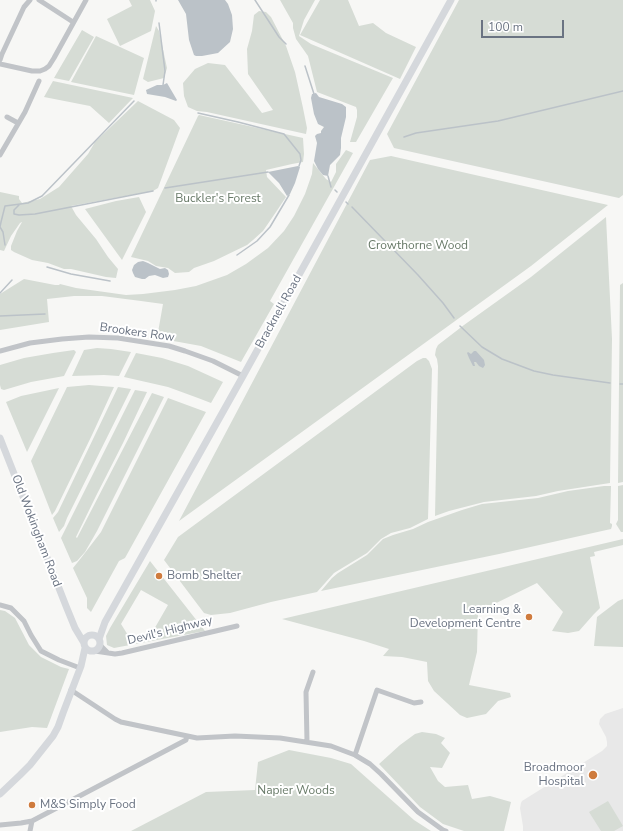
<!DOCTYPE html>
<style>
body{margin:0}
#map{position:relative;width:623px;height:831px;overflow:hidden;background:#f7f7f5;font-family:"Nunito Sans",sans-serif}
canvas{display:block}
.scale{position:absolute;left:481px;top:20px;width:83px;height:18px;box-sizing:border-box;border:2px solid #6a7382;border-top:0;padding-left:5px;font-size:12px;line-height:14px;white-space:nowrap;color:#6a7382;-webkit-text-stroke:3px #fff;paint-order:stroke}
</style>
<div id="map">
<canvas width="623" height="831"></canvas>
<div class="scale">100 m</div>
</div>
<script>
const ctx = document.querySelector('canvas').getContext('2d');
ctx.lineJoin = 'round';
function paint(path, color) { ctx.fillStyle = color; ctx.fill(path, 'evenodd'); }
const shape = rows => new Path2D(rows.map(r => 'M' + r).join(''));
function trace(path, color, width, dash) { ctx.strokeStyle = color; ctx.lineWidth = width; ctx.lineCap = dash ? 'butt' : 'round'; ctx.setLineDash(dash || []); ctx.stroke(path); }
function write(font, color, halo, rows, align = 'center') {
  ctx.font = font + ' "Nunito Sans",sans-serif'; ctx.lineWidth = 4; ctx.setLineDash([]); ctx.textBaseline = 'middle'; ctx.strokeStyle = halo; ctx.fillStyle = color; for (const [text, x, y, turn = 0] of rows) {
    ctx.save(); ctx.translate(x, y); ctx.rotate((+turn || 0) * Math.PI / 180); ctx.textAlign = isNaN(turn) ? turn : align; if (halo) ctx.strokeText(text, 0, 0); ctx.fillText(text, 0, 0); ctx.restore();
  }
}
const built = shape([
 [623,708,623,831,523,831,523,826,520,808,521,803,522,801,602,751,607,746,607,742,606,737,599,724,600,719,605,714]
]);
const green = shape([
 [129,0,150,0,155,11,151,31,120,46,107,19,132,6],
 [280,0,315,0,304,20,299,36,311,44,393,78,356,142,350,142,357,117,357,110,356,107,317,92,308,56,296,39,293,28,293,23],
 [320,0,348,0,359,26,373,23,386,33,416,47,400,79,300,35],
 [459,0,623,0,623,195,619,198,394,148,387,134],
 [259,11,266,12,271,17,286,46,295,72,303,108,307,128,306,134,207,112,197,111,188,107,184,96,183,83,195,69,208,63,225,65,262,113,273,110,248,74,247,49,252,31,254,15],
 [156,26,159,31,167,68,164,78,148,82,143,79],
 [82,30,94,37,69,81,54,78],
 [96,36,144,58,134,95,71,82],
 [53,81,133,98,109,123,90,106,44,97],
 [138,101,174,120,180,128,158,188,153,191,71,206,76,215,96,239,108,257,118,269,116,278,106,277,71,269,64,269,48,263,32,260,14,252,11,250,11,246,17,231,22,222,20,223,11,236,4,251,0,250,0,192,19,196,19,199,22,203,40,199,59,187,88,154,95,142],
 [199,115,303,138,304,154,303,162,292,164,266,170,267,177,286,197,276,212,263,231,253,240,247,245,214,261,194,268,189,272,175,273,168,268,156,266,148,261,131,257,198,116],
 [346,150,353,153,270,301,274,304,241,362,201,346,157,338,163,304,141,301,102,296,74,296,47,299,49,322,0,330,0,294,24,279,55,285,59,285,60,284,76,288,126,295,143,294,175,290,196,286,227,275,246,264,268,248,284,231,294,216,305,194,312,174,313,163,326,179,331,182,336,172,336,164],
 [391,156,608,205,531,266,179,521,370,160],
 [139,197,146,212,122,260,85,209,116,201],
 [606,217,612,339,610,483,558,491,536,496,484,502,449,511,435,516,438,366,437,359,435,355,436,349,438,345,464,325,531,277],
 [623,283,623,482,618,483,620,285],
 [97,348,111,349,131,352,119,376,104,375,72,376,84,350],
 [74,350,76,352,64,376,31,382,4,390,1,389,0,385,0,365,24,358,53,353],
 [136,353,162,358,188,366,223,382,211,403,198,398,168,387,124,377],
 [423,358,426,358,429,361,432,369,428,519,410,528,391,533,381,539,367,553,334,573,317,592,271,602,230,613,211,615,204,613,164,560,178,537,417,361],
 [89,385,114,387,92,435,55,511,52,515,31,461,67,387],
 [118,387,131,389,67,518,64,526,59,532,53,518,58,512],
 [59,388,27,452,6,402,21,396],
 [135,390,147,392,123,443,96,496,76,537,77,538,152,393,164,397,97,531,85,552,77,561,72,563,61,538],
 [168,398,206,412,125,558,119,561,91,612,87,608,87,598,73,568,81,558,101,532],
 [623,485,623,532,621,532,616,524,618,520,618,486],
 [604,486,611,486,610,523,612,524,612,526,611,529,499,554,321,591,332,578,338,573,367,555,383,539,393,535,413,529,428,522,462,510,482,504,538,498,568,491],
 [623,539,623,545,594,552,595,556,590,557,600,608,594,614,579,631,568,633,552,631,563,612,537,583,478,612,477,652,469,685,510,693,511,697,498,701,486,714,467,718,460,715,434,691,428,681,427,662,402,657,383,656,389,649,364,641,282,619],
 [150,561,205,631,114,648,107,645,106,636,110,628],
 [141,590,168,605,149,638,131,640,121,624],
 [623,599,623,647,594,646,597,617,618,601],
 [0,610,5,611,15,618,29,645,41,657,61,667,69,669,49,723,47,728,32,727,0,732],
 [422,732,436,734,445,738,441,743,450,753,442,768,430,767,438,781,445,787,468,785,472,799,490,796,511,802,504,831,464,831,443,824,420,807,379,764,400,745,415,734],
 [289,750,331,758,351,764,414,820,431,831,131,831,206,792,255,790,258,762],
 [608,801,623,826,614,831,601,831,589,812]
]);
const water = shape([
 [178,0,225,0,228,4,232,15,233,29,230,42,218,53,202,56,196,56,194,55,189,40,186,14],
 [167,83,177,100,176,101,165,97,147,94,146,90,157,85,163,85],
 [316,93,319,97,342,104,346,107,346,117,341,138,341,148,340,155,330,165,328,176,323,175,318,169,314,161,317,143,315,136,317,134,321,133,321,131,324,127,318,124,314,114,311,98,312,94],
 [298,166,300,167,295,183,290,194,287,196,279,183,268,172],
 [143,261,148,263,160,269,165,268,168,270,169,274,168,277,163,278,155,275,149,276,145,279,142,279,135,277,133,273,132,270,134,265,138,262],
 [474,351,476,351,484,360,485,365,483,368,479,366,476,362,474,362,475,366,473,366,469,358,467,353,468,352,471,354]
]);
const stream = shape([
 [255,0,279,37,286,44],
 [156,1,156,0],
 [159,23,165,71,163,85],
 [305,66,314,94],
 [198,113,238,122,284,134,300,154,301,160,299,166],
 [404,137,416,133,498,121,623,91],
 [328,176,331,187],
 [165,188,268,172],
 [335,190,337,192],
 [346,202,348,204],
 [19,205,14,210,14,214,19,215,35,214,153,191],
 [352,207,418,275,443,303,454,318],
 [5,245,3,232,0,227,1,222,5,206,28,203,42,196,134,101],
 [237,255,257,241,270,227,289,195],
 [47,267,71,274,110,281],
 [0,293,12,280],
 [0,316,45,314],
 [460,326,482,347,502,359,534,371,553,375,610,383],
 [620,384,623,384]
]);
const street = shape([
 [39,0,73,22],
 [0,60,2,54,24,7,30,0],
 [0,64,32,71,40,71,45,69,49,66,54,58,86,0],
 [7,117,18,123],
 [0,155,25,112,39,81],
 [0,351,30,343,62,339,89,337,118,338,169,346,185,351,213,361,243,376],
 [0,605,11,608,24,621,31,635,41,651,59,660,80,668],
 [100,645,107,652],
 [95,651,115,654,122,653,237,626],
 [71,690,115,719,121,722,197,738,235,736,280,738,331,746,355,755,370,764,381,774,418,812,443,830,446,831],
 [307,742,306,692,313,672],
 [355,755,377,690,414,703,421,702],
 [0,825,21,823,32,821,186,740,187,736],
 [30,831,32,821]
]);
const secondary = shape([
 [0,438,66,606,75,628,84,643],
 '84 643a8 8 0 1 1 16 0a8 8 0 1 1-16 0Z',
 [99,639,105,622,243,376,451,0],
 [0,794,20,775,30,765,53,736,58,727,63,713,81,666,85,648]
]);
const markers = [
 [159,576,4,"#cf7b3d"],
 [529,617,4,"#cf7b3d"],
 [593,775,5,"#cf7b3d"],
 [32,805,4,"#cf7b3d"]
];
const parkNames = [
 ["Buckler's Forest",218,199],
 ["Crowthorne Wood",418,246],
 ["Napier Woods",296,791]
];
const streetNames = [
 ["Bracknell Road",279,312,-61],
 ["Brookers Row",137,333,8],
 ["Old Wokingham Road",36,531,69],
 ["Devil's Highway",170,631,-14]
];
const poiNames = [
 ["Bomb Shelter",167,576],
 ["Learning &",521,610,"right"],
 ["Development Centre",521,624,"right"],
 ["Broadmoor",584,768,"right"],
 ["Hospital",584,782,"right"],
 ["M&S Simply Food",40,805]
];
paint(built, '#e8e8e8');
paint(green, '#d6dcd5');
paint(water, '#bbc2c8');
trace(stream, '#bbc2c8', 1.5);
trace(street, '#c1c4c8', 5);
trace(secondary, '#d5d8dc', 7);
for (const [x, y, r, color] of markers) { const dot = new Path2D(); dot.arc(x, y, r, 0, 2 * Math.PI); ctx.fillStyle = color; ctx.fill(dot); trace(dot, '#fff', 1.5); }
write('12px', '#687a68', '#fff', parkNames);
write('12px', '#6a7382', '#fff', streetNames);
write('12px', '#6a7382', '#fff', poiNames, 'left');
</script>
